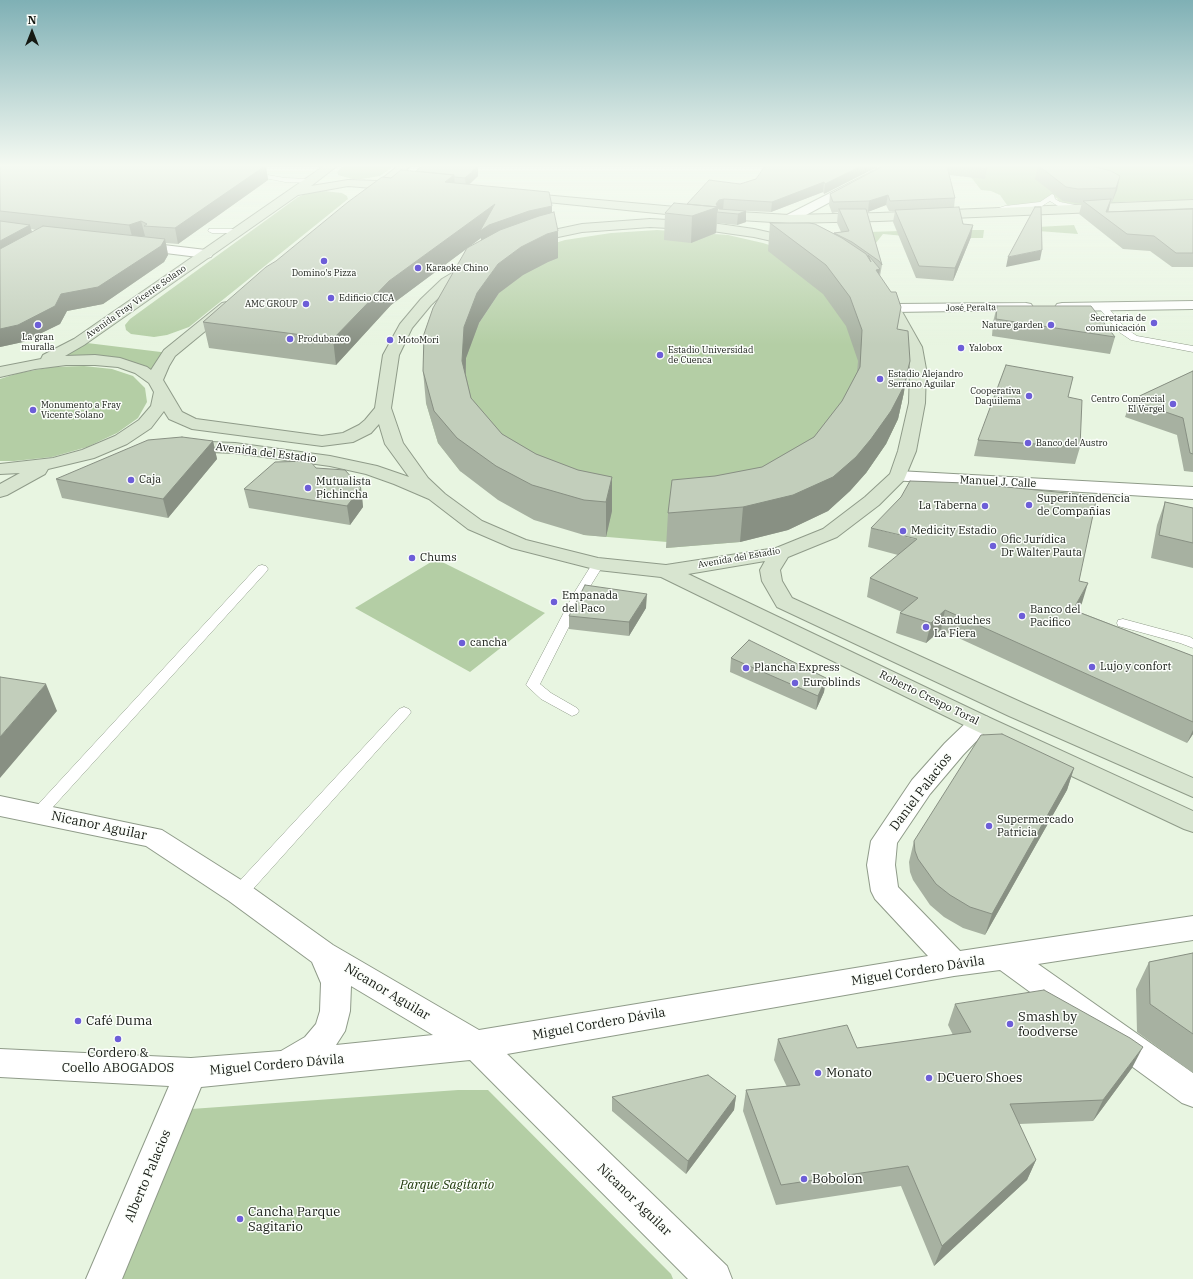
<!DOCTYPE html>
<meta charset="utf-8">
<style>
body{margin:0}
#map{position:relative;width:1193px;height:1279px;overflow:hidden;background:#e8f5e1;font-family:"IBM Plex Serif",serif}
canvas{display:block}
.north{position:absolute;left:12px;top:12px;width:40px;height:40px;-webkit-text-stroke:3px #fbfefa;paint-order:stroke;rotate:0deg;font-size:11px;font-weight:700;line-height:16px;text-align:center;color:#151913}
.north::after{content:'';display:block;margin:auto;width:14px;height:18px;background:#151913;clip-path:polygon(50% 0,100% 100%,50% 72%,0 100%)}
</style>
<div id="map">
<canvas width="1193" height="1279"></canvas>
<div class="north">N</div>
</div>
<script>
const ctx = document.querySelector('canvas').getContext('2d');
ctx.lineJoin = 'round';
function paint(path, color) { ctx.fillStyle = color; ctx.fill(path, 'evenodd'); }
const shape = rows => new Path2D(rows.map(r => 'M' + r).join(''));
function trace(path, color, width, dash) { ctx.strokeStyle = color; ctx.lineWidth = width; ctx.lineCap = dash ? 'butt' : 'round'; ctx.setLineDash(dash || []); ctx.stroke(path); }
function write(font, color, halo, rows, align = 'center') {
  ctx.font = font + ' "IBM Plex Serif",serif'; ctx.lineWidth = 3; ctx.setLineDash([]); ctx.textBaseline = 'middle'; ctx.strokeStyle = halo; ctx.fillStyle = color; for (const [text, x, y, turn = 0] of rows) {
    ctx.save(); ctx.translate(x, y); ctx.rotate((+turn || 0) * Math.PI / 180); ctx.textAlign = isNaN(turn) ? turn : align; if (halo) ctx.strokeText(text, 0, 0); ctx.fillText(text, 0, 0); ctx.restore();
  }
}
const green = shape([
 [343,166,394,166,380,176,362,179,352,179,338,175,337,172],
 [975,166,1193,166,1193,200,1119,202,1110,204,1079,205,1065,203,1058,201,1057,198,1048,197,1044,202,1038,204,1007,205,1000,195,991,191,981,190,967,172],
 [324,191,342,193,347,196,348,199,189,327,167,335,154,337,131,334,126,330,125,325,130,319,298,197,305,194],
 [1074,225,1078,234,1038,231,1037,227],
 [657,230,728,235,763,243,792,252,903,362,904,392,898,419,886,444,866,473,740,542,666,548,667,542,584,535,460,471,438,443,426,403,526,252,565,240,611,233],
 [931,230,984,230,983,238,925,238,883,234,872,248,837,233],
 [79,342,169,353,155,380,141,370,66,360,61,353],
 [84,366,112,369,133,376,145,388,147,402,138,418,117,433,87,447,52,457,14,461,0,461,0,379,19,373,52,367],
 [436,559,545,613,470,672,355,608],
 [458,1090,488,1090,671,1274,673,1279,118,1279,163,1111]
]);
const service = shape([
 [251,172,285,178,311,179,314,181,311,183,285,182,249,175,248,174,251,172],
 [1052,194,1054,195,1055,199,1060,202,1080,206,1084,208,1080,210,1058,206,1050,201,1042,206,1005,210,994,213,990,211,1005,206,1040,202,1052,194],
 [209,229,238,229,242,231,238,233,212,233,208,231,209,229],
 [1102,303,1105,304,1125,328,1137,336,1193,346,1193,352,1131,340,1119,332,1099,308,1098,306,1102,303],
 [598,560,602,561,604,564,586,593,540,684,551,693,577,708,579,711,577,714,572,716,541,699,526,685,574,593,594,561,598,560],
 [262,565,266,566,268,569,266,572,43,818,38,820,33,818,30,814,33,810,258,566,262,565],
 [1123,619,1190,637,1193,639,1193,648,1180,643,1118,626,1117,623,1118,620,1123,619],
 [404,707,409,709,411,712,409,715,245,898,239,900,233,898,231,893,233,888,399,709,404,707]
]);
const minor = shape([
 [883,166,897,166,793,222,785,222,783,219,785,216,883,166],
 [138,242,206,250,211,251,213,254,211,257,206,258,133,249,132,246,133,243,138,242],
 [898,471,1193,487,1193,499,892,480,889,476,892,472,898,471],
 [980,715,988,717,992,723,988,729,963,755,930,794,897,843,895,865,898,887,960,951,1193,916,1193,940,1038,964,1193,1073,1193,1107,1182,1103,1000,970,954,976,507,1054,727,1266,732,1279,688,1279,470,1060,201,1087,122,1279,86,1279,169,1086,0,1077,0,1049,191,1058,281,1051,305,1037,316,1024,320,1011,321,983,312,962,229,901,146,846,0,816,0,796,162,830,249,885,333,945,479,1030,928,956,875,899,871,891,867,865,871,841,912,780,945,743,972,717,980,715],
 [351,986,433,1035,336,1045,345,1031,350,1011,351,986]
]);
const tertiary = shape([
 [1193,301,1193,309,1062,311,1057,310,1055,307,1057,304,1062,303,1193,301],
 [1026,303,1031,304,1033,307,1031,310,893,312,888,311,886,308,888,305,893,304,1026,303]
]);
const secondary = shape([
 [324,166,337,166,311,186,348,180,379,181,398,166,410,166,393,182,403,183,407,184,409,186,407,188,403,189,385,188,377,192,373,191,372,188,348,186,298,195,84,345,65,356,95,355,120,358,147,367,151,370,164,350,222,303,227,302,232,303,234,306,232,309,175,356,169,366,163,380,182,412,196,419,322,436,343,433,359,425,365,420,375,408,383,355,400,324,421,299,442,279,491,250,530,235,582,224,650,219,705,222,754,229,821,244,849,258,876,277,900,308,922,347,926,369,925,403,916,451,904,480,879,505,837,537,788,557,780,570,782,581,792,598,1025,704,1193,778,1193,797,1009,716,777,607,762,581,760,570,765,561,688,574,988,717,1193,811,1193,832,1184,829,972,729,661,577,598,570,512,548,468,529,429,499,394,484,366,474,330,466,235,453,185,451,179,450,176,446,179,442,185,441,235,443,330,456,377,466,409,477,385,444,379,424,371,433,353,442,322,446,192,429,169,419,164,411,151,428,127,444,94,458,48,469,45,474,7,495,0,497,0,484,20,473,0,474,0,464,53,458,82,450,115,436,139,420,151,406,154,392,149,383,135,373,118,367,95,365,66,365,35,369,0,377,0,367,41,359,43,355,74,339,324,166],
 [650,227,705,230,754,237,812,250,839,264,866,283,886,309,906,347,910,369,909,403,898,451,890,474,865,497,823,529,776,548,666,565,598,558,526,540,482,521,445,494,428,478,403,443,391,408,399,355,412,328,431,305,452,285,501,256,539,241,582,232,650,227],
 [521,193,676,207,680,208,682,211,680,214,676,215,517,199,515,197,517,195,521,193],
 [1193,200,1193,208,879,221,789,223,723,219,719,218,717,215,719,212,723,211,789,215,879,213,1193,200]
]);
const wall = shape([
 [0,166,268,166,266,167,268,180,178,244,166,243,168,255,164,262,103,304,67,311,60,324,23,342,0,347],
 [31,229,36,230,32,232],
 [879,166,824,194,823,192,771,212,730,210,746,211,746,222,737,225,717,223,716,233,691,243,664,240,665,213,740,184],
 [883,166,987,166,985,179,949,175,955,198,954,208,971,237,953,281,916,278,893,222,895,211,889,211,886,205,867,212,882,265,880,276,897,329,904,392,898,419,886,444,866,473,850,491,828,511,788,530,740,542,666,548,668,513,715,476,762,467,814,437,842,401,857,373,858,361,846,326,823,294,768,251,770,223,833,233,841,232,837,223,838,212,832,213,829,205,830,194],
 [1038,166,1092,166,1120,176,1117,190,1112,202,1111,202,1108,212,1193,209,1193,267,1172,267,1150,251,1123,249,1079,214,1082,203,1075,203,1063,201,1035,179],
 [478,176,469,185,552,206,552,213,558,258,548,262,523,275,499,293,479,323,466,358,466,375,471,398,502,434,536,454,578,470,612,477,612,511,606,537,584,535,534,520,498,500,460,471,438,443,426,403,423,371,481,241,481,238,391,305,336,365,209,348,203,322,276,261,391,178],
 [997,306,1115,337,1110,354,992,336,993,322],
 [1193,371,1193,472,1184,471,1177,435,1125,417,1131,400],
 [1068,397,1080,447,1075,464,974,456,978,440],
 [213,441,217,459,168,518,62,498,56,479],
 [316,468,361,488,363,507,350,525,249,508,244,489],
 [1165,502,1193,508,1193,568,1151,558,1157,525],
 [871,528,1079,581,1082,603,1077,611,1193,656,1193,734,1187,743,941,630,926,643,896,633,900,613,902,612,867,597,870,578,898,555,868,547],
 [646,608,629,636,569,629,569,616],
 [731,658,826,678,824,692,816,710,730,672],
 [1074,768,1067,790,985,935,963,928,944,917,930,905,913,880,910,872,909,862,914,841],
 [1193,953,1193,1073,1137,1032,1136,989,1149,962],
 [955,1004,1132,1068,1093,1121,1019,1124,1036,1160,1027,1180,934,1266,901,1186,776,1205,743,1111,746,1090,787,1087,774,1060,778,1039,857,1048,953,1035,948,1025],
 [736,1096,734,1110,686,1174,612,1111,612,1097]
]);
const shadedWall = shape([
 [256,166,268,166,266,167,268,180,178,244,175,228],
 [478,166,478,176,466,187,465,178],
 [861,166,879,166,824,194,825,184],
 [454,175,456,196,445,182],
 [1120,176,1117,190,1112,202,1116,188],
 [824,182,823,192,771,212,772,202],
 [888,195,886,205,868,212,869,201],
 [724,199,723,210,717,212,716,233,691,243,692,216,716,204,719,200],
 [1111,199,1108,213,1106,212],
 [495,204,529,211,552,206,552,229,482,254,481,238,391,305,336,365,333,339,389,281],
 [746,211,746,222,737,225,738,214],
 [141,221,145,236,133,240,129,225],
 [30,225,34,240,0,260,0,241],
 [973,225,971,237,953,281,955,268],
 [558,231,558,258,548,262,523,275,499,293,479,323,466,358,465,392,462,361,464,327,477,293,498,264,521,247,547,234],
 [165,239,168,255,164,262,103,304,67,311,60,324,23,342,0,347,0,329,61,294],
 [1042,250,1040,260,1006,267,1008,257],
 [880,269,875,297,876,270],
 [910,361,904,392,898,419,886,444,866,473,850,491,828,511,788,530,740,542,743,507],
 [213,441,217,459,168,518,163,499],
 [612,477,612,511,606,537,606,502],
 [361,488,363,507,350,525,347,506],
 [1088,583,1082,603,1066,629,1073,610],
 [647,594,646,608,629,636,629,622],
 [945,610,941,630,926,643,931,623],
 [826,678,824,692,816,710,818,696],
 [46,684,57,711,0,778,0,737],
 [1193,730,1193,734,1187,743],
 [1074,768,1067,790,985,935,992,914],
 [1143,1047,1132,1068,1093,1121,1103,1100],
 [736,1096,734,1110,686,1174,688,1161],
 [1036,1160,1027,1180,934,1266,942,1246]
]);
const building = shape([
 [0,166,265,166,175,228,144,226,147,224,141,221,129,225,0,211,0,166],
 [422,166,478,166,465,178,454,177,454,175,416,171,422,166],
 [765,166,861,166,825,184,824,182,772,202,724,199,719,200,716,204,719,209,746,211,738,214,717,212,718,207,687,204,709,180,740,184,756,179,765,166],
 [883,166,947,166,955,198,890,201,888,195,869,201,833,202,830,194,883,166],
 [962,166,987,166,987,169,962,166],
 [1039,166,1092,166,1111,171,1120,176,1116,188,1078,189,1066,187,1039,166],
 [401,170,454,175,445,182,549,192,552,206,529,211,489,225,480,231,495,204,389,281,333,339,203,322,266,267,276,261,348,202,382,177,391,178,401,170],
 [1111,199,1106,212,1193,209,1193,253,1176,253,1154,236,1127,234,1083,201,1111,199],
 [674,203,718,207,692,216,665,213,674,203],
 [959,207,963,224,973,225,955,268,919,266,895,210,959,207],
 [1035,207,1041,207,1042,250,1008,257,1035,207],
 [839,209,866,209,882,265,879,261,852,242,834,233,849,231,839,209],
 [554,212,558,231,547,234,521,247,498,264,477,293,464,327,462,361,471,398,502,434,536,454,578,470,612,477,606,502,584,500,532,485,496,466,457,438,434,411,423,371,424,334,433,308,467,248,500,230,539,216,554,212],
 [0,221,30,225,0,241,0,221],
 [770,223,809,223,815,224,842,238,866,254,871,262,868,255,869,256,880,269,876,270,891,292,896,292,901,307,897,329,908,331,910,361,904,386,891,411,871,439,856,457,833,477,793,495,743,507,668,513,672,480,715,476,762,467,814,437,842,401,860,367,862,330,850,297,826,265,770,223],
 [43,226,165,239,161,246,98,287,61,294,55,306,18,325,0,329,0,249,43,226],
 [997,306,1091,306,1115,337,996,319,997,306],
 [1006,365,1073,377,1068,397,1082,400,1080,447,978,440,1006,365],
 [1193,371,1193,454,1190,453,1183,418,1131,400,1193,371],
 [182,437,213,441,163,499,56,479,148,440,182,437],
 [310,461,316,468,345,470,361,488,347,506,244,489,275,462,310,461],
 [910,481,966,483,1097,496,1079,581,1088,583,1073,610,1193,656,1193,722,945,610,931,623,900,613,918,598,870,578,917,539,871,528,901,497,910,481],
 [1165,502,1193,508,1193,543,1159,535,1165,502],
 [585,585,647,594,629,622,569,616,585,585],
 [749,640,826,678,818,696,731,658,749,640],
 [0,677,46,684,0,737,0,677],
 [1002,734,1074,768,992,914,970,907,950,895,936,884,918,859,915,851,914,841,981,735,1002,734],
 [1193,953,1193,1034,1150,1004,1149,962,1193,953],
 [1044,990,1130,1038,1143,1047,1103,1100,1010,1104,1036,1160,942,1246,908,1166,781,1185,746,1090,800,1085,778,1039,847,1025,857,1048,971,1032,955,1004,1044,990],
 [708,1075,736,1096,688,1161,612,1097,708,1075]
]);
const markers = [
 [324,261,4,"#6d5ed8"],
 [418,268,4,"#6d5ed8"],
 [331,298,4,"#6d5ed8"],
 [306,304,4,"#6d5ed8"],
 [1154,323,4,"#6d5ed8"],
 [38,325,4,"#6d5ed8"],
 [1051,325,4,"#6d5ed8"],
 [290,339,4,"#6d5ed8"],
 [390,340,4,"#6d5ed8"],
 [961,348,4,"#6d5ed8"],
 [660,355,4,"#6d5ed8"],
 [880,379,4,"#6d5ed8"],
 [1029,396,4,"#6d5ed8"],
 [1173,404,4,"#6d5ed8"],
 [33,410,4,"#6d5ed8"],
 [1028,443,4,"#6d5ed8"],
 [131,480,4,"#6d5ed8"],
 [308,488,4,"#6d5ed8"],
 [1029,505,4,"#6d5ed8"],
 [985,506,4,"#6d5ed8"],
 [903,531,4,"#6d5ed8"],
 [993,546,4,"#6d5ed8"],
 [412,558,4,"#6d5ed8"],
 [554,602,4,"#6d5ed8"],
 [1022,616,4,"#6d5ed8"],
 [926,627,4,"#6d5ed8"],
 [462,643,4,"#6d5ed8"],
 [1092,667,4,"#6d5ed8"],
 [746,668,4,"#6d5ed8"],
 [795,683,4,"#6d5ed8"],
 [989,826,4,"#6d5ed8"],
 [78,1021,4,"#6d5ed8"],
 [1010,1024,4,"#6d5ed8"],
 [118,1039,4,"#6d5ed8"],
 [818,1073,4,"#6d5ed8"],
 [929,1078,4,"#6d5ed8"],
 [804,1179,4,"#6d5ed8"],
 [240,1219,4,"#6d5ed8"]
];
const farPoinames = [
 ["Karaoke Chino",426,268],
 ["Domino's Pizza",324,273,"center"],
 ["Edificio CICA",339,298],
 ["AMC GROUP",298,304,"right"],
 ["Secretaria de",1146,318,"right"],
 ["comunicación",1146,328,"right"],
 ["Nature garden",1043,325,"right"],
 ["La gran",38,337,"center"],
 ["muralla",38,347,"center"],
 ["Produbanco",298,339],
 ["MotoMori",398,340],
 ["Yalobox",969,348],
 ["Estadio Universidad",668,350],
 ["de Cuenca",668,360],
 ["Estadio Alejandro",888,374],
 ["Serrano Aguilar",888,384],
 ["Cooperativa",1021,391,"right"],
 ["Daquilema",1021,401,"right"],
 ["Centro Comercial",1165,399,"right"],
 ["El Vergel",1165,409,"right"],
 ["Monumento a Fray",41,405],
 ["Vicente Solano",41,415],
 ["Banco del Austro",1036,443]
];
const farStreetnames = [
 ["Avenida Fray Vicente Solano",136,302,-35],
 ["José Peralta",971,308,-1],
 ["Avenida del Estadio",739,558,-10]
];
const streetNames = [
 ["Avenida del Estadio",266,453,7],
 ["Manuel J. Calle",998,482,3],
 ["Roberto Crespo Toral",929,698,26]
];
const poiNames = [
 ["Caja",139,480],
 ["Mutualista",316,482],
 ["Pichincha",316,495],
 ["Superintendencia",1037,499],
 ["de Compañias",1037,512],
 ["La Taberna",977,506,"right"],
 ["Medicity Estadio",911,531],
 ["Ofic Jurídica",1001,540],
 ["Dr Walter Pauta",1001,553],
 ["Chums",420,558],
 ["Empanada",562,596],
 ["del Paco",562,609],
 ["Banco del",1030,610],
 ["Pacifico",1030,623],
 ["Sanduches",934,621],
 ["La Fiera",934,634],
 ["cancha",470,643],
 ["Lujo y confort",1100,667],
 ["Plancha Express",754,668],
 ["Euroblinds",803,683],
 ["Supermercado",997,820],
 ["Patricia",997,833]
];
const nearStreetnames = [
 ["Daniel Palacios",921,792,-53],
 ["Nicanor Aguilar",99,826,12],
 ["Miguel Cordero Dávila",918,971,-9],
 ["Nicanor Aguilar",387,992,31],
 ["Miguel Cordero Dávila",599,1024,-10],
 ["Miguel Cordero Dávila",277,1065,-5],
 ["Alberto Palacios",148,1176,-67],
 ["Nicanor Aguilar",634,1200,44]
];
const nearPoinames = [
 ["Smash by",1018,1017],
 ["foodverse",1018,1032],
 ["Café Duma",86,1021],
 ["Cordero &",118,1053,"center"],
 ["Coello ABOGADOS",118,1068,"center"],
 ["Monato",826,1073],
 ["DCuero Shoes",937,1078],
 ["Bobolon",812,1179],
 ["Cancha Parque",248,1212],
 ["Sagitario",248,1227]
];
const nearParknames = [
 ["Parque Sagitario",447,1185]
];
paint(green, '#b4cea5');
trace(service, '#8f9b89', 1);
trace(minor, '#8f9b89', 2);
trace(tertiary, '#8f9b89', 2);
trace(secondary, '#8f9b89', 2);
paint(service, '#fff');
paint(minor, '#fff');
paint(tertiary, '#fff');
paint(secondary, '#d8e5d0');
paint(wall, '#a7b1a1');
paint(shadedWall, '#889083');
paint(building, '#c2cebb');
trace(building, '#889083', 1);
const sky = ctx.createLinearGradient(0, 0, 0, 345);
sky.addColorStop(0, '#7fb0b5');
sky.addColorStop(0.48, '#f5faf2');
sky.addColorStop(1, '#f5faf200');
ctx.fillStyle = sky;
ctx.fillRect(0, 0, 1193, 345);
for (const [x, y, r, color] of markers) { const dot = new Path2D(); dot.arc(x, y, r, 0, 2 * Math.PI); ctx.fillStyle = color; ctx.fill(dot); trace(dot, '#fbfefa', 1.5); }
write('9px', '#151913', '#fbfefa', farPoinames, 'left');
write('9px', '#151913', '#fbfefa', farStreetnames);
write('11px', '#151913', '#fbfefa', streetNames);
write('11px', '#151913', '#fbfefa', poiNames, 'left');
write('13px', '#151913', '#fbfefa', nearStreetnames);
write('13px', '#151913', '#fbfefa', nearPoinames, 'left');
write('italic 13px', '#173202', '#fbfefa', nearParknames);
</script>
